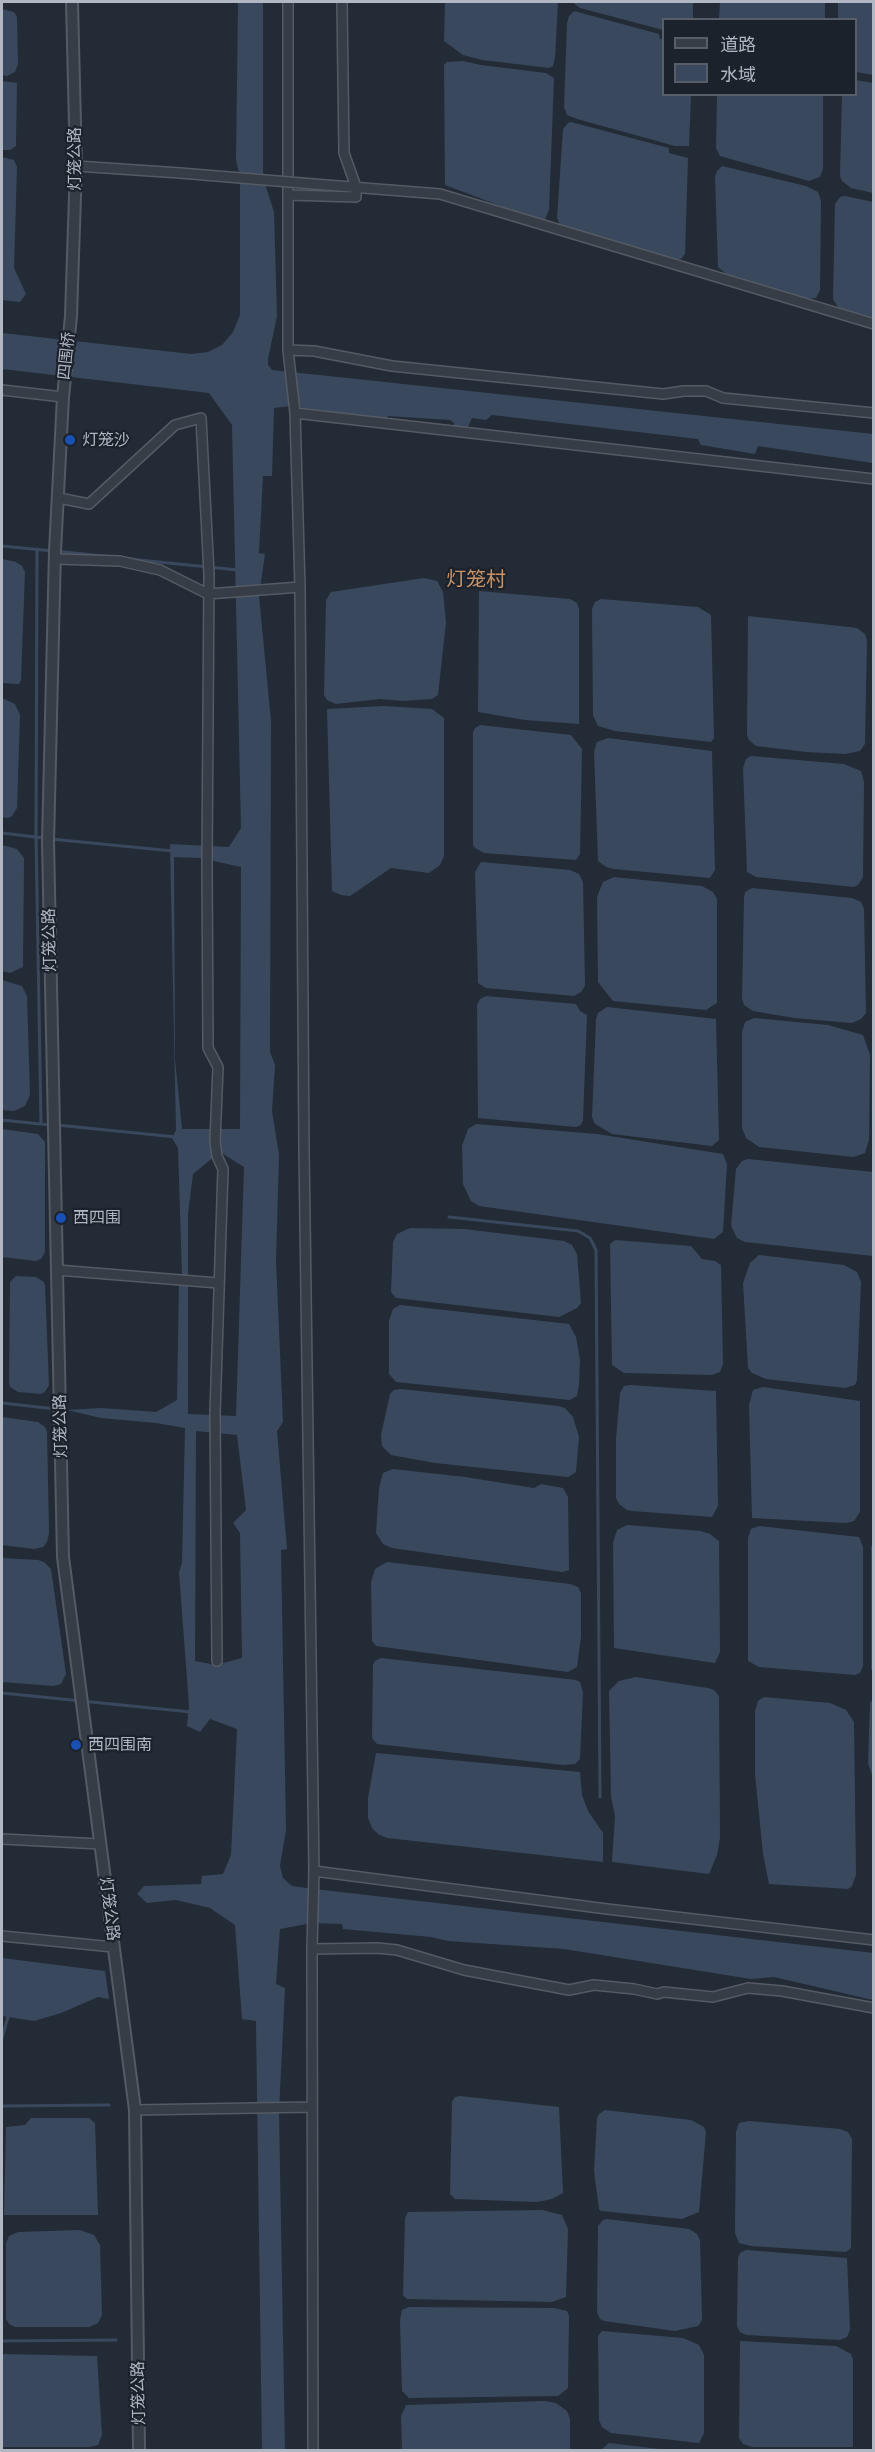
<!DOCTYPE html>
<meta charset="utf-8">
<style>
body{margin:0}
#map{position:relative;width:875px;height:2452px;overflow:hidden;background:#232b36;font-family:"PT Sans Narrow","Noto Sans SC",sans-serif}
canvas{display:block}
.frame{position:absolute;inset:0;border:3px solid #b1b8c3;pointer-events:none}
.legend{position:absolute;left:662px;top:18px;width:195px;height:78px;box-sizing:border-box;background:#1c222b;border:2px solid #585e68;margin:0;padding:8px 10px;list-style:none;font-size:18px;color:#b1b8c3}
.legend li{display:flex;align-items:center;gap:12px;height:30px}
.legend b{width:30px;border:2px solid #585e68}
</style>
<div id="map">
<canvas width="875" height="2452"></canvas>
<div class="frame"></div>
<ul class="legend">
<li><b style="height:8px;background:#363d47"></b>道路</li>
<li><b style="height:16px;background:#3a485e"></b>水域</li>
</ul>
</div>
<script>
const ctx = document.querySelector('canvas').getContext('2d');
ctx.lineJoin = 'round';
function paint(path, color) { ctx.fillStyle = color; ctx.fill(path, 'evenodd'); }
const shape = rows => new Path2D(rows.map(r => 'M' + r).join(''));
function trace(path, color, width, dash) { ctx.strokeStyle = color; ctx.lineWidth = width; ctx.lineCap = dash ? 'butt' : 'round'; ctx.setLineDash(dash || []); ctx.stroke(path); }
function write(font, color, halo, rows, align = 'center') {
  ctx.font = font + ' "PT Sans Narrow","Noto Sans SC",sans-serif'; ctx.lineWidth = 4.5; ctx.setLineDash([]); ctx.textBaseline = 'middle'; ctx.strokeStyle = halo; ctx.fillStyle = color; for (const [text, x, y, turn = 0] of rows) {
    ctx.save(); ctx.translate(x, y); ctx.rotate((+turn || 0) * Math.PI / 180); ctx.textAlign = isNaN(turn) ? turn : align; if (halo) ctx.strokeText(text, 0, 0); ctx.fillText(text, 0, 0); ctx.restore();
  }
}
const water = shape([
 [238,2,263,2,263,178,274,212,277,316,268,359,268,365,272,370,873,434,873,463,758,446,755,454,701,445,698,439,492,415,486,420,472,418,465,433,454,430,454,423,450,420,388,416,385,420,291,406,274,408,272,476,263,476,259,553,265,554,259,596,271,721,270,1052,275,1065,272,1111,279,1155,276,1260,283,1422,277,1431,287,1549,281,1550,286,1830,280,1866,283,1878,292,1886,314,1889,874,1953,873,2000,774,1977,751,1979,564,1949,448,1941,431,1937,343,1929,342,1924,312,1923,280,1929,276,1984,285,1988,279,2112,285,2450,262,2450,256,2021,242,2019,235,1925,210,1908,176,1900,147,1903,137,1894,144,1886,201,1884,202,1876,223,1874,231,1855,237,1729,210,1719,200,1732,187,1726,189,1706,179,1572,182,1563,185,1428,156,1423,101,1418,67,1410,101,1408,156,1412,177,1400,179,1283,182,1275,178,1148,172,1138,176,1130,170,844,229,847,241,828,232,425,209,393,2,369,2,333,191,354,208,352,222,345,233,332,240,315,240,177,236,160],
 [174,857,200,858,241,867,240,1129,182,1129,175,1059],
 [220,1152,244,1167,236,1416,188,1414,188,1214,193,1174],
 [196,1431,237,1435,246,1510,233,1523,240,1533,242,1658,216,1665,195,1661],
 [445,2,558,2,555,58,553,66,549,68,482,60,463,55,444,41],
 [572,2,693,2,693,19,664,20,663,30,580,8],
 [720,2,825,2,825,19,719,19],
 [838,2,873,2,873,75,856,72,856,20,838,19],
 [2,9,14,12,17,17,18,64,15,72,7,76,2,75],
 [574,11,659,34,660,39,663,39,664,94,691,95,689,146,675,146,577,119,567,115,564,107,567,23,569,16],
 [463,61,481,65,546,73,554,78,549,210,545,219,535,219,445,185,444,65,447,62],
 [856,80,873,83,873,193,851,188,842,181,840,176,842,95,856,94],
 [2,81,17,83,16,146,10,150,2,150],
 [717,95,823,95,823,169,820,177,809,181,720,156,716,148],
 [571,122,669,148,669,153,688,158,685,254,681,259,673,260,561,227,557,218,563,129,568,123],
 [2,157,14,160,17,167,14,268,26,294,20,302,2,300],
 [722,166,806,186,818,192,821,201,820,290,816,298,806,299,726,274,718,267,715,177,717,171],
 [845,196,873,202,873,319,839,309,833,299,835,204,840,197],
 [2,559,16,562,22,566,25,572,21,680,19,684,2,683],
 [424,578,437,581,443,592,446,622,438,695,432,699,404,701,380,699,336,704,327,700,324,695,326,600,331,592],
 [479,591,570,599,577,603,579,609,579,724,525,720,478,712],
 [601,599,698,607,711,615,714,738,711,742,615,731,598,726,593,715,592,609,595,602],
 [748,616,849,627,857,628,865,634,867,640,865,744,860,751,845,754,806,752,756,746,749,740,747,735],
 [2,698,15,704,20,715,17,808,12,816,8,818,2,817],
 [384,706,432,709,444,718,444,856,440,865,429,873,391,868,350,896,341,895,332,891,327,709],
 [480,725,571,735,582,749,580,854,576,860,484,853,475,848,473,845,473,732,475,728],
 [608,738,712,751,715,870,710,878,614,869,606,867,598,861,594,752,597,742],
 [751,756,844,764,861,771,864,782,863,877,858,885,854,887,756,877,747,872,743,768,746,759],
 [2,845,17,849,24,858,23,967,10,973,2,971],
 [481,862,570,870,579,874,583,882,585,986,581,992,574,996,486,988,478,983,475,872],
 [614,877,702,886,713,892,717,899,717,1003,706,1010,613,1001,598,982,597,897,603,882],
 [752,888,852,898,861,902,864,909,866,1013,861,1019,852,1023,794,1018,753,1011,744,1005,742,999,744,897,745,892],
 [2,980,22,986,27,996,30,1095,25,1106,14,1111,2,1110],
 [486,996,576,1004,580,1011,587,1015,583,1120,581,1125,576,1127,478,1118,477,1005,480,999],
 [607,1007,716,1019,719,1140,712,1146,612,1134,595,1124,592,1117,596,1019,598,1013],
 [754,1018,828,1025,863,1035,870,1055,869,1140,865,1153,854,1157,759,1147,746,1138,742,1128,742,1032,745,1022],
 [476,1124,597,1134,723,1154,727,1164,723,1232,714,1239,479,1206,471,1201,463,1184,462,1146,468,1129],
 [2,1129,38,1134,45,1142,45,1252,41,1259,36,1261,2,1257],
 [748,1159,873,1172,873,1256,745,1242,737,1238,731,1226,736,1169,742,1161],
 [410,1228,464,1229,564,1241,572,1245,577,1254,581,1303,577,1308,559,1317,396,1298,391,1292,393,1242,397,1234],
 [615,1240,691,1246,702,1259,715,1261,721,1265,723,1364,720,1372,712,1375,624,1373,612,1365,610,1244],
 [759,1255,844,1265,857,1272,861,1282,857,1380,855,1385,845,1388,766,1379,752,1373,748,1368,743,1283,750,1263],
 [16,1276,36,1277,44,1282,45,1286,49,1385,45,1392,41,1394,18,1392,10,1387,9,1383,10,1282],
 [400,1305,569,1324,576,1337,580,1360,579,1384,577,1396,570,1400,396,1382,389,1374,389,1321,393,1309],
 [630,1385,716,1391,718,1506,712,1517,632,1511,627,1510,619,1504,616,1498,616,1439,620,1393,624,1386],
 [763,1387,860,1401,860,1512,854,1521,846,1523,752,1518,749,1405,753,1390],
 [401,1389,558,1406,565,1408,573,1417,579,1437,576,1472,568,1477,435,1463,391,1455,382,1446,381,1435,390,1394,394,1390],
 [2,1417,38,1422,45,1427,47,1432,49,1533,47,1542,43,1547,34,1549,2,1545],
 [393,1469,465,1477,534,1488,541,1484,563,1488,568,1497,569,1570,562,1572,392,1548,383,1544,376,1533,379,1488,383,1473],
 [627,1525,701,1531,710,1534,719,1541,720,1652,715,1663,614,1648,613,1543,617,1530],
 [759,1526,859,1537,863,1547,863,1666,860,1673,855,1675,759,1667,748,1661,748,1538,751,1529],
 [873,1540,873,1672,871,1669,871,1548],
 [2,1558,38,1560,44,1562,51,1569,66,1674,61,1684,53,1686,2,1682],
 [387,1562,570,1584,578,1587,581,1593,581,1637,577,1667,568,1672,376,1646,372,1641,371,1582,375,1569],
 [381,1658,576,1680,580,1682,583,1692,580,1759,575,1764,563,1765,377,1744,372,1738,373,1665,375,1661],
 [636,1677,708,1688,714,1690,719,1696,720,1838,717,1855,709,1874,612,1862,615,1816,611,1796,609,1691,619,1681],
 [764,1697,830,1703,846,1710,854,1722,856,1875,852,1886,848,1889,769,1884,763,1854,755,1774,755,1711,758,1701],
 [873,1699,873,1778,868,1763,870,1703],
 [376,1753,580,1772,582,1795,588,1811,603,1833,603,1862,387,1838,378,1834,372,1828,368,1818,368,1798],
 [2,1958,105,1971,109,1999,98,1997,61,2013,34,2021,2,2016],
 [460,2096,559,2107,563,2193,552,2199,537,2202,455,2199,450,2194,452,2102,455,2097],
 [605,2110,691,2120,704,2127,706,2132,699,2212,682,2219,601,2211,599,2209,594,2171,597,2118,599,2114],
 [31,2118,89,2118,95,2123,98,2215,4,2215,6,2127,25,2125],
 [749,2121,840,2129,848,2132,852,2139,851,2248,846,2252,751,2246,739,2243,735,2233,736,2132,739,2123],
 [542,2210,562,2215,568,2229,566,2297,552,2302,407,2299,403,2295,405,2218,408,2212],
 [607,2219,689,2229,697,2234,700,2240,702,2320,698,2326,675,2331,604,2321,600,2319,597,2312,598,2226,603,2220],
 [80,2230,94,2235,100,2245,102,2315,98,2323,89,2327,15,2327,9,2324,6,2319,6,2243,9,2236,18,2232],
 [746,2250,847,2258,850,2330,847,2337,840,2340,746,2335,740,2332,737,2326,738,2258,740,2253],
 [409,2307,554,2308,567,2311,569,2316,568,2388,558,2396,409,2398,402,2391,400,2320,402,2310],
 [602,2331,683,2338,699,2345,704,2355,704,2433,699,2443,611,2433,602,2427,599,2420,598,2336],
 [740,2341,836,2346,851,2354,853,2359,853,2447,752,2447,743,2444,739,2438],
 [2,2354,97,2356,102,2435,98,2445,89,2447,2,2447],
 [545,2401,556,2403,567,2411,570,2419,570,2450,402,2450,401,2416,406,2405],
 [609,2443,668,2450,601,2450]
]);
const stream = shape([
 [2,546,104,556],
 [37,549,36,837,41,1124],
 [129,559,238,570],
 [2,833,44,838],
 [51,839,173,851],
 [2,1120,50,1125],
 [57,1125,176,1137],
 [449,1217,578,1231,590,1238,596,1250,600,1797],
 [2,1403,56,1409],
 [2,1693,191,1712],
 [2,2038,8,2017],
 [2,2106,109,2105],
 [2,2341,116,2340]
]);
const minor = shape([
 [288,2,288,350,295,413,300,587,304,1149,314,1871,312,1949,313,2450],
 [76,166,180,173],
 [326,185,440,194,874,324],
 [288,195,356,197,356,187,344,153,342,2],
 [288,350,314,351,392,366,663,394,684,391,706,391,723,398,874,413],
 [2,390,63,397],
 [295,413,874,479],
 [59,498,89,504,175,425,201,418,209,574,207,863,208,1048,218,1067,215,1142,217,1156,223,1169,215,1413,217,1661],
 [56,559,120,561,160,570,208,594,300,587],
 [57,1270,218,1283],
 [2,1839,100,1844],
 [314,1871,607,1909,874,1940],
 [2,1936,113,1947],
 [312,1949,378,1948,397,1950,464,1970,569,1990,594,1985,634,1989,657,1994,664,1992,713,1997,748,1988,782,1991,874,2008],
 [135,2110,312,2107]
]);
const tertiary = shape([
 [72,2,76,166,71,316,63,397,55,551,48,842,63,1557,135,2110,139,2450]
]);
const minorBridge = shape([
 [180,173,326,185]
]);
const markers = [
 [70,440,6,"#1a4fb4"],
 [61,1218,6,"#1a4fb4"],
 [76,1745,6,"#1a4fb4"]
];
const streetNames = [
 ["灯笼公路",75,159,-90],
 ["四围桥",67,356,-84],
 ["灯笼公路",50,940,-91],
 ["灯笼公路",61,1426,-91],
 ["灯笼公路",109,1909,83],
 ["灯笼公路",139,2393,-91]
];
const poiNames = [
 ["灯笼沙",82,440],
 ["西四围",73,1218],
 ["西四围南",88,1745]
];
const quarterNames = [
 ["灯笼村",476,580]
];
paint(water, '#3a485e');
trace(stream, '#3a485e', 3);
trace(minor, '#545b64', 12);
trace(tertiary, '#545b64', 14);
trace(minor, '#363d47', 9);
trace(tertiary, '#363d47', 10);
trace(minorBridge, '#545b64', 12, []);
trace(minorBridge, '#363d47', 9);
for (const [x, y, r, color] of markers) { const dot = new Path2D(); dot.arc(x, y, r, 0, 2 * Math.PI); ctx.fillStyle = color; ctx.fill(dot); trace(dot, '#1c222b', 2); }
write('16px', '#b1b8c3', '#1c222b', streetNames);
write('16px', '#b1b8c3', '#1c222b', poiNames, 'left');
write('20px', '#c79368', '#1c222b', quarterNames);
</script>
